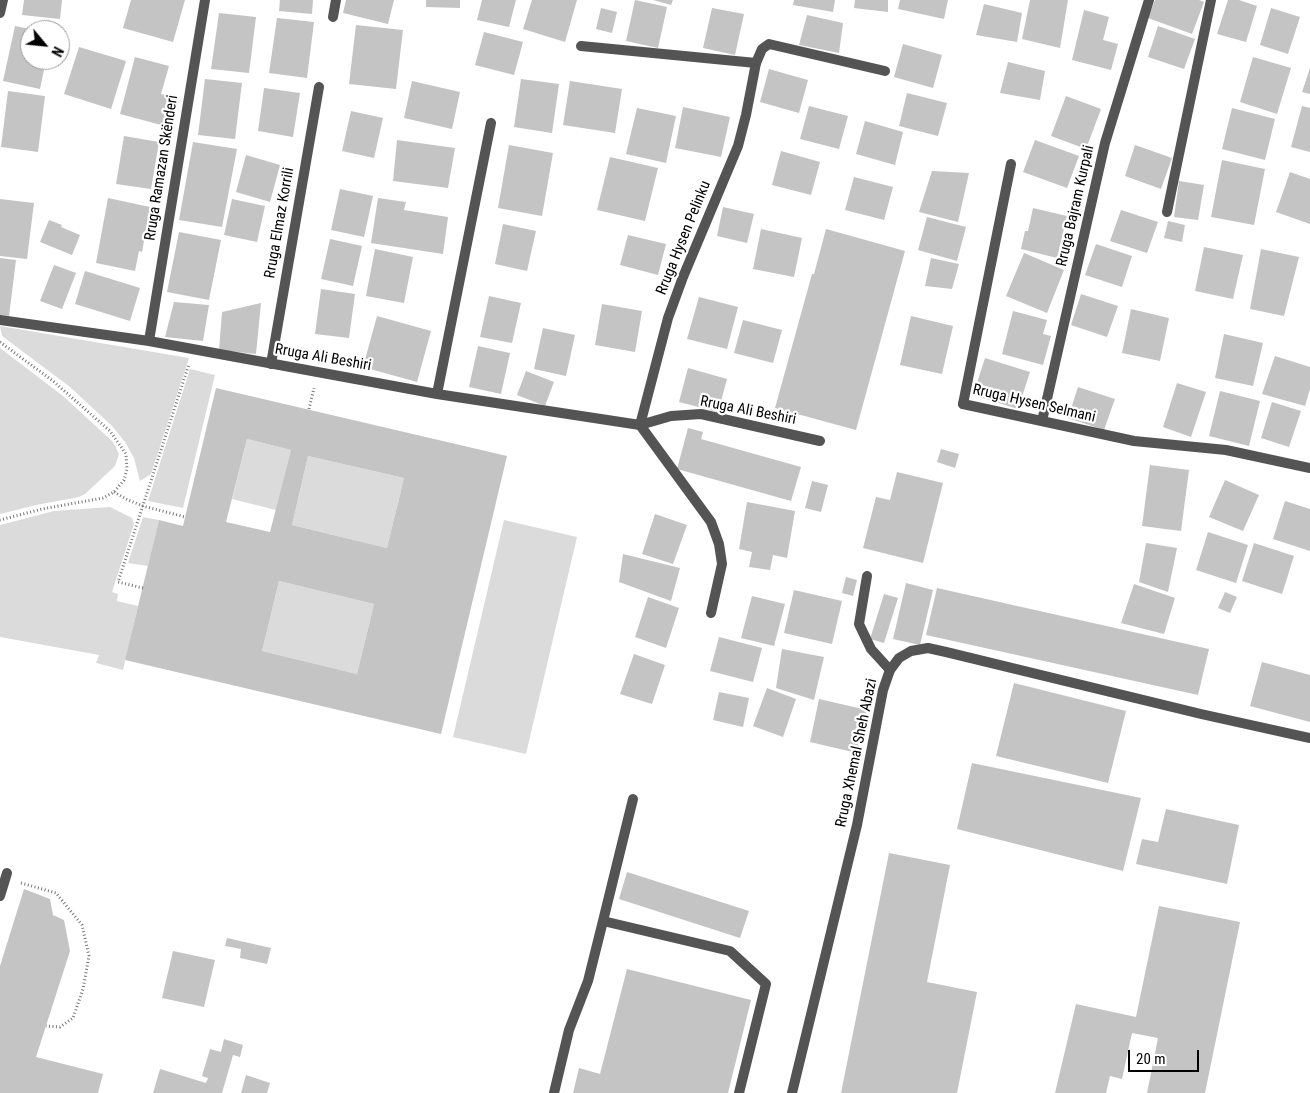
<!DOCTYPE html>
<meta charset="utf-8">
<style>
body{margin:0}
#map{position:relative;width:1310px;height:1093px;overflow:hidden;background:#fff;font-family:"Roboto Condensed",sans-serif}
canvas{display:block}
.north{position:absolute;left:20px;top:20px;width:50px;height:50px;box-sizing:border-box;background:#fff;border:1px solid #999;border-radius:50%;rotate:118deg;font-size:14px;font-weight:700;line-height:20px;text-align:center;color:#000}
.north::after{content:'';display:block;margin:auto;width:18px;height:22px;background:#000;clip-path:polygon(50% 0,100% 100%,50% 72%,0 100%)}
.scale{position:absolute;left:1128px;top:1050px;width:71px;height:22px;box-sizing:border-box;border:2px solid #000;border-top:0;padding-left:6px;font-size:15px;line-height:18px;white-space:nowrap;color:#000;-webkit-text-stroke:4px #fff;paint-order:stroke}
</style>
<div id="map">
<canvas width="1310" height="1093"></canvas>
<div class="north">N</div>
<div class="scale">20 m</div>
</div>
<script>
const ctx = document.querySelector('canvas').getContext('2d');
ctx.lineJoin = 'round';
function paint(path, color) { ctx.fillStyle = color; ctx.fill(path, 'evenodd'); }
const shape = rows => new Path2D(rows.map(r => 'M' + r).join(''));
function trace(path, color, width, dash) { ctx.strokeStyle = color; ctx.lineWidth = width; ctx.lineCap = dash ? 'butt' : 'round'; ctx.setLineDash(dash || []); ctx.stroke(path); }
function write(font, color, halo, rows, align = 'center') {
  ctx.font = font + ' "Roboto Condensed",sans-serif'; ctx.lineWidth = 4.5; ctx.setLineDash([]); ctx.textBaseline = 'middle'; ctx.strokeStyle = halo; ctx.fillStyle = color; for (const [text, x, y, turn = 0] of rows) {
    ctx.save(); ctx.translate(x, y); ctx.rotate((+turn || 0) * Math.PI / 180); ctx.textAlign = isNaN(turn) ? turn : align; if (halo) ctx.strokeText(text, 0, 0); ctx.fillText(text, 0, 0); ctx.restore();
  }
}
const green = shape([
 [0,326,189,358,151,474,140,481,134,458,125,442,112,426,70,387,2,336],
 [0,348,63,396,113,442,119,454,115,466,85,494,79,497,36,505,0,514],
 [190,369,215,375,183,508,148,501],
 [247,439,291,450,276,510,232,499],
 [308,456,404,478,387,548,292,525],
 [110,507,132,518,134,524,112,592,118,594,117,601,138,606,123,670,96,663,99,655,0,637,0,525,54,511],
 [143,517,159,520,148,566,128,563],
 [504,520,577,537,526,754,453,737],
 [279,581,374,604,357,674,262,651]
]);
const building = shape([
 [24,0,62,0,60,19,22,15],
 [131,0,185,0,173,42,123,28],
 [280,0,313,0,312,14,279,11],
 [346,0,394,0,388,24,343,13],
 [426,0,460,0,460,8,426,7],
 [482,0,516,0,509,27,477,20],
 [532,0,577,0,565,42,523,29],
 [635,0,667,7,658,48,626,41],
 [653,0,673,0,671,5],
 [794,0,835,0,833,12,793,5],
 [855,0,888,0,888,12,854,8],
 [900,0,948,0,944,19,898,9],
 [1030,0,1068,0,1060,48,1022,39],
 [1155,0,1199,0,1204,2,1192,34,1148,18],
 [1228,0,1239,0,1257,6,1246,42,1217,34],
 [984,4,1022,13,1017,42,976,35],
 [601,8,617,12,612,33,596,29],
 [712,8,744,14,735,55,703,48],
 [1271,8,1300,17,1288,54,1260,45],
 [1084,10,1109,17,1103,40,1118,44,1111,70,1072,60],
 [219,13,256,17,249,73,211,69],
 [807,15,843,23,839,53,799,45],
 [277,18,314,22,307,78,269,73],
 [356,25,403,30,396,89,349,84],
 [15,26,30,29,30,60,46,60,40,89,3,81],
 [1158,26,1195,39,1184,69,1148,57],
 [484,32,523,42,514,75,475,65],
 [903,44,942,55,933,88,894,77],
 [79,47,126,61,111,109,64,94],
 [135,57,169,66,161,94,173,97,165,126,120,114],
 [1253,57,1291,68,1277,114,1240,102],
 [1008,62,1045,71,1040,100,1000,93],
 [1310,68,1310,94,1302,92],
 [769,69,808,80,799,113,760,102],
 [205,79,242,83,235,139,198,135],
 [521,79,559,84,552,133,514,127],
 [412,81,460,92,452,129,404,118],
 [570,81,622,89,615,133,563,125],
 [264,88,300,93,293,137,258,131],
 [8,91,45,96,38,152,1,147],
 [907,93,947,103,938,136,899,126],
 [1066,96,1101,109,1086,149,1051,136],
 [809,106,848,116,839,149,800,139],
 [1302,106,1310,108,1310,152,1291,147],
 [683,107,730,117,721,157,675,148],
 [637,108,676,116,666,163,626,154],
 [1232,108,1275,119,1265,160,1222,149],
 [351,111,383,118,374,158,342,151],
 [865,121,903,132,895,165,856,154],
 [124,136,159,142,151,189,116,184],
 [397,140,455,148,448,188,393,181],
 [1035,140,1079,156,1067,188,1023,172],
 [193,142,237,149,222,227,179,220],
 [509,145,553,153,542,216,498,208],
 [1135,145,1172,158,1161,189,1125,176],
 [781,151,820,162,811,195,772,185],
 [246,155,280,165,270,202,236,192],
 [610,157,658,168,645,221,597,210],
 [1222,160,1265,169,1254,225,1211,217],
 [932,171,969,173,958,222,919,212],
 [1290,172,1310,179,1310,224,1276,212],
 [854,177,893,187,884,220,845,210],
 [1179,181,1204,185,1198,220,1174,217],
 [340,189,373,196,364,237,331,230],
 [108,198,150,207,142,252,139,251,135,271,96,263],
 [378,198,406,202,404,210,448,217,443,254,371,243],
 [0,199,34,203,27,259,0,256],
 [232,199,265,206,257,242,224,235],
 [723,207,754,214,747,243,717,236],
 [1033,208,1067,216,1057,258,1021,249,1025,231,1028,231],
 [1121,210,1158,222,1147,253,1110,241],
 [927,217,966,227,957,261,918,250],
 [49,220,62,225,61,227,80,235,72,255,40,242],
 [1168,221,1185,225,1182,242,1164,238],
 [503,224,536,231,527,271,495,264],
 [761,229,802,238,794,277,753,269],
 [826,229,905,251,856,430,775,408,812,274,814,274],
 [179,232,221,240,209,300,167,292],
 [628,235,666,244,658,275,620,265],
 [330,239,362,246,353,286,321,279],
 [1096,244,1132,256,1122,287,1085,275],
 [1204,247,1243,255,1233,299,1195,291],
 [375,249,413,257,404,303,366,296],
 [1261,249,1299,257,1284,316,1250,309],
 [1024,253,1064,270,1047,313,1006,296],
 [0,258,16,260,9,316,0,315],
 [931,258,959,264,952,289,925,286],
 [54,265,76,273,62,309,40,301],
 [85,271,140,288,130,321,75,304],
 [321,289,355,294,349,338,315,334],
 [1081,294,1118,306,1107,337,1071,325],
 [489,296,521,303,512,343,480,337],
 [699,297,738,307,727,349,687,339],
 [174,302,209,305,203,341,165,337],
 [261,303,256,354,219,350,222,312],
 [602,304,642,311,635,352,595,345],
 [1131,309,1169,318,1160,361,1122,353],
 [1013,311,1047,320,1043,334,1051,336,1043,365,1002,354],
 [377,316,431,331,417,382,363,367],
 [911,316,953,326,942,374,900,365],
 [743,320,782,330,773,363,734,353],
 [543,328,575,335,566,376,534,369],
 [1224,334,1263,343,1253,386,1215,378],
 [478,346,510,353,501,394,469,387],
 [1275,356,1310,367,1310,389,1305,406,1262,394],
 [985,358,1030,372,1018,409,973,395],
 [688,368,727,379,718,412,679,402],
 [526,371,554,382,545,406,517,395],
 [1177,383,1206,392,1191,437,1163,427],
 [1078,387,1115,399,1104,430,1068,418],
 [216,388,507,456,441,734,125,660,159,520,183,526],
 [247,439,291,450,270,532,226,522],
 [308,456,404,478,387,548,292,525],
 [279,581,374,604,357,674,262,651],
 [1220,391,1260,401,1249,446,1209,436],
 [1272,402,1301,411,1289,447,1261,438],
 [688,428,703,432,701,439,801,467,791,501,677,469],
 [941,449,959,454,955,468,937,462],
 [1150,465,1189,470,1181,531,1142,526],
 [897,472,943,483,923,563,863,548,876,497,890,500],
 [1225,480,1259,495,1243,531,1209,517],
 [812,481,828,485,821,512,805,508],
 [1285,501,1310,509,1310,551,1273,539],
 [747,502,795,511,787,558,773,555,770,570,749,567,752,552,739,549],
 [655,514,687,525,673,564,642,554],
 [1208,532,1248,545,1236,583,1196,570],
 [1146,543,1177,548,1168,592,1139,582],
 [1254,543,1294,556,1282,594,1242,581],
 [623,554,680,568,671,601,619,582],
 [846,577,857,580,853,596,842,593],
 [906,583,933,590,920,645,893,639],
 [1134,584,1175,598,1164,634,1121,623],
 [937,588,1209,649,1198,695,926,635],
 [794,590,842,601,832,644,784,633],
 [1225,592,1237,597,1230,613,1218,608],
 [884,594,898,598,884,643,870,639],
 [752,596,785,604,774,646,741,638],
 [648,597,679,608,666,648,635,637],
 [719,637,762,648,753,682,710,671],
 [782,649,824,657,814,700,776,688],
 [634,654,665,665,652,704,620,694],
 [1262,662,1310,675,1310,722,1250,706],
 [1014,683,1126,711,1108,783,996,756],
 [767,688,796,699,783,737,753,726],
 [719,692,749,698,743,727,713,720],
 [819,699,867,710,857,753,810,742],
 [972,763,1141,798,1123,871,957,829],
 [1166,809,1239,825,1227,884,1136,864,1142,839,1158,842],
 [889,853,950,865,927,982,977,992,957,1093,841,1093],
 [627,872,749,911,740,938,619,899],
 [24,889,50,899,53,915,64,920,70,951,36,1057,103,1074,98,1093,0,1093,0,966],
 [1159,906,1240,922,1205,1093,1147,1093,1158,1038,1132,1033,1122,1079,1110,1076,1106,1093,1055,1093,1076,1004,1136,1017],
 [227,938,271,948,267,964,240,958,241,949,225,946],
 [173,951,215,960,204,1007,162,998],
 [627,969,751,1000,728,1093,573,1093,579,1068,600,1074],
 [224,1039,243,1045,240,1057,233,1055,222,1093,153,1093,160,1069,206,1083,208,1078,202,1076,210,1049,221,1052],
 [246,1075,270,1083,267,1093,241,1093]
]);
const path = shape([
 [0,342,53,381,110,431,126,454,127,469,124,480,114,492,103,498,42,509,0,520],
 [309,409,314,388],
 [114,492,128,500,143,506,185,517],
 [143,588,118,582,189,364],
 [21,883,56,893,82,925,89,956,83,989,73,1018,60,1027,46,1026]
]);
const lane = shape([
 [756,63,762,49,769,44,885,71],
 [1167,212,1211,0],
 [963,404,1011,164],
 [640,425,711,522,719,544,722,564,711,613],
 [867,576,859,624,871,649,890,670],
 [0,896,7,873],
 [603,921,633,799],
 [554,1093,569,1030,588,981,603,921,730,951,766,984,739,1093]
]);
const street = shape([
 [0,13,3,0],
 [333,17,336,0],
 [581,46,756,63,746,115,738,146,683,277,668,318,640,425],
 [0,320,149,341,437,394,640,425,671,416,701,414,820,441],
 [149,341,205,0],
 [271,364,319,87],
 [437,394,491,123],
 [963,404,1134,441,1226,450,1310,468],
 [1042,421,1105,143,1149,0],
 [792,1093,857,825,883,690,890,670,899,658,911,651,928,648,946,652,1201,714,1310,738]
]);
const streetNames = [
 ["Rruga Ramazan Skënderi",162,168,-81],
 ["Rruga Bajram Kurpali",1076,206,-77],
 ["Rruga Elmaz Korrili",280,223,-80],
 ["Rruga Hysen Pelinku",684,238,-68],
 ["Rruga Ali Beshiri",323,358,10],
 ["Rruga Hysen Selmani",1034,404,13],
 ["Rruga Ali Beshiri",748,411,11],
 ["Rruga Xhemal Sheh Abazi",857,753,-78]
];
paint(green, '#dbdbdb');
paint(building, '#c4c4c4');
trace(path, '#767676', 3, [1, 2.5]);
trace(lane, '#545454', 10);
trace(street, '#545454', 10);
write('15px', '#000', '#fff', streetNames);
</script>
